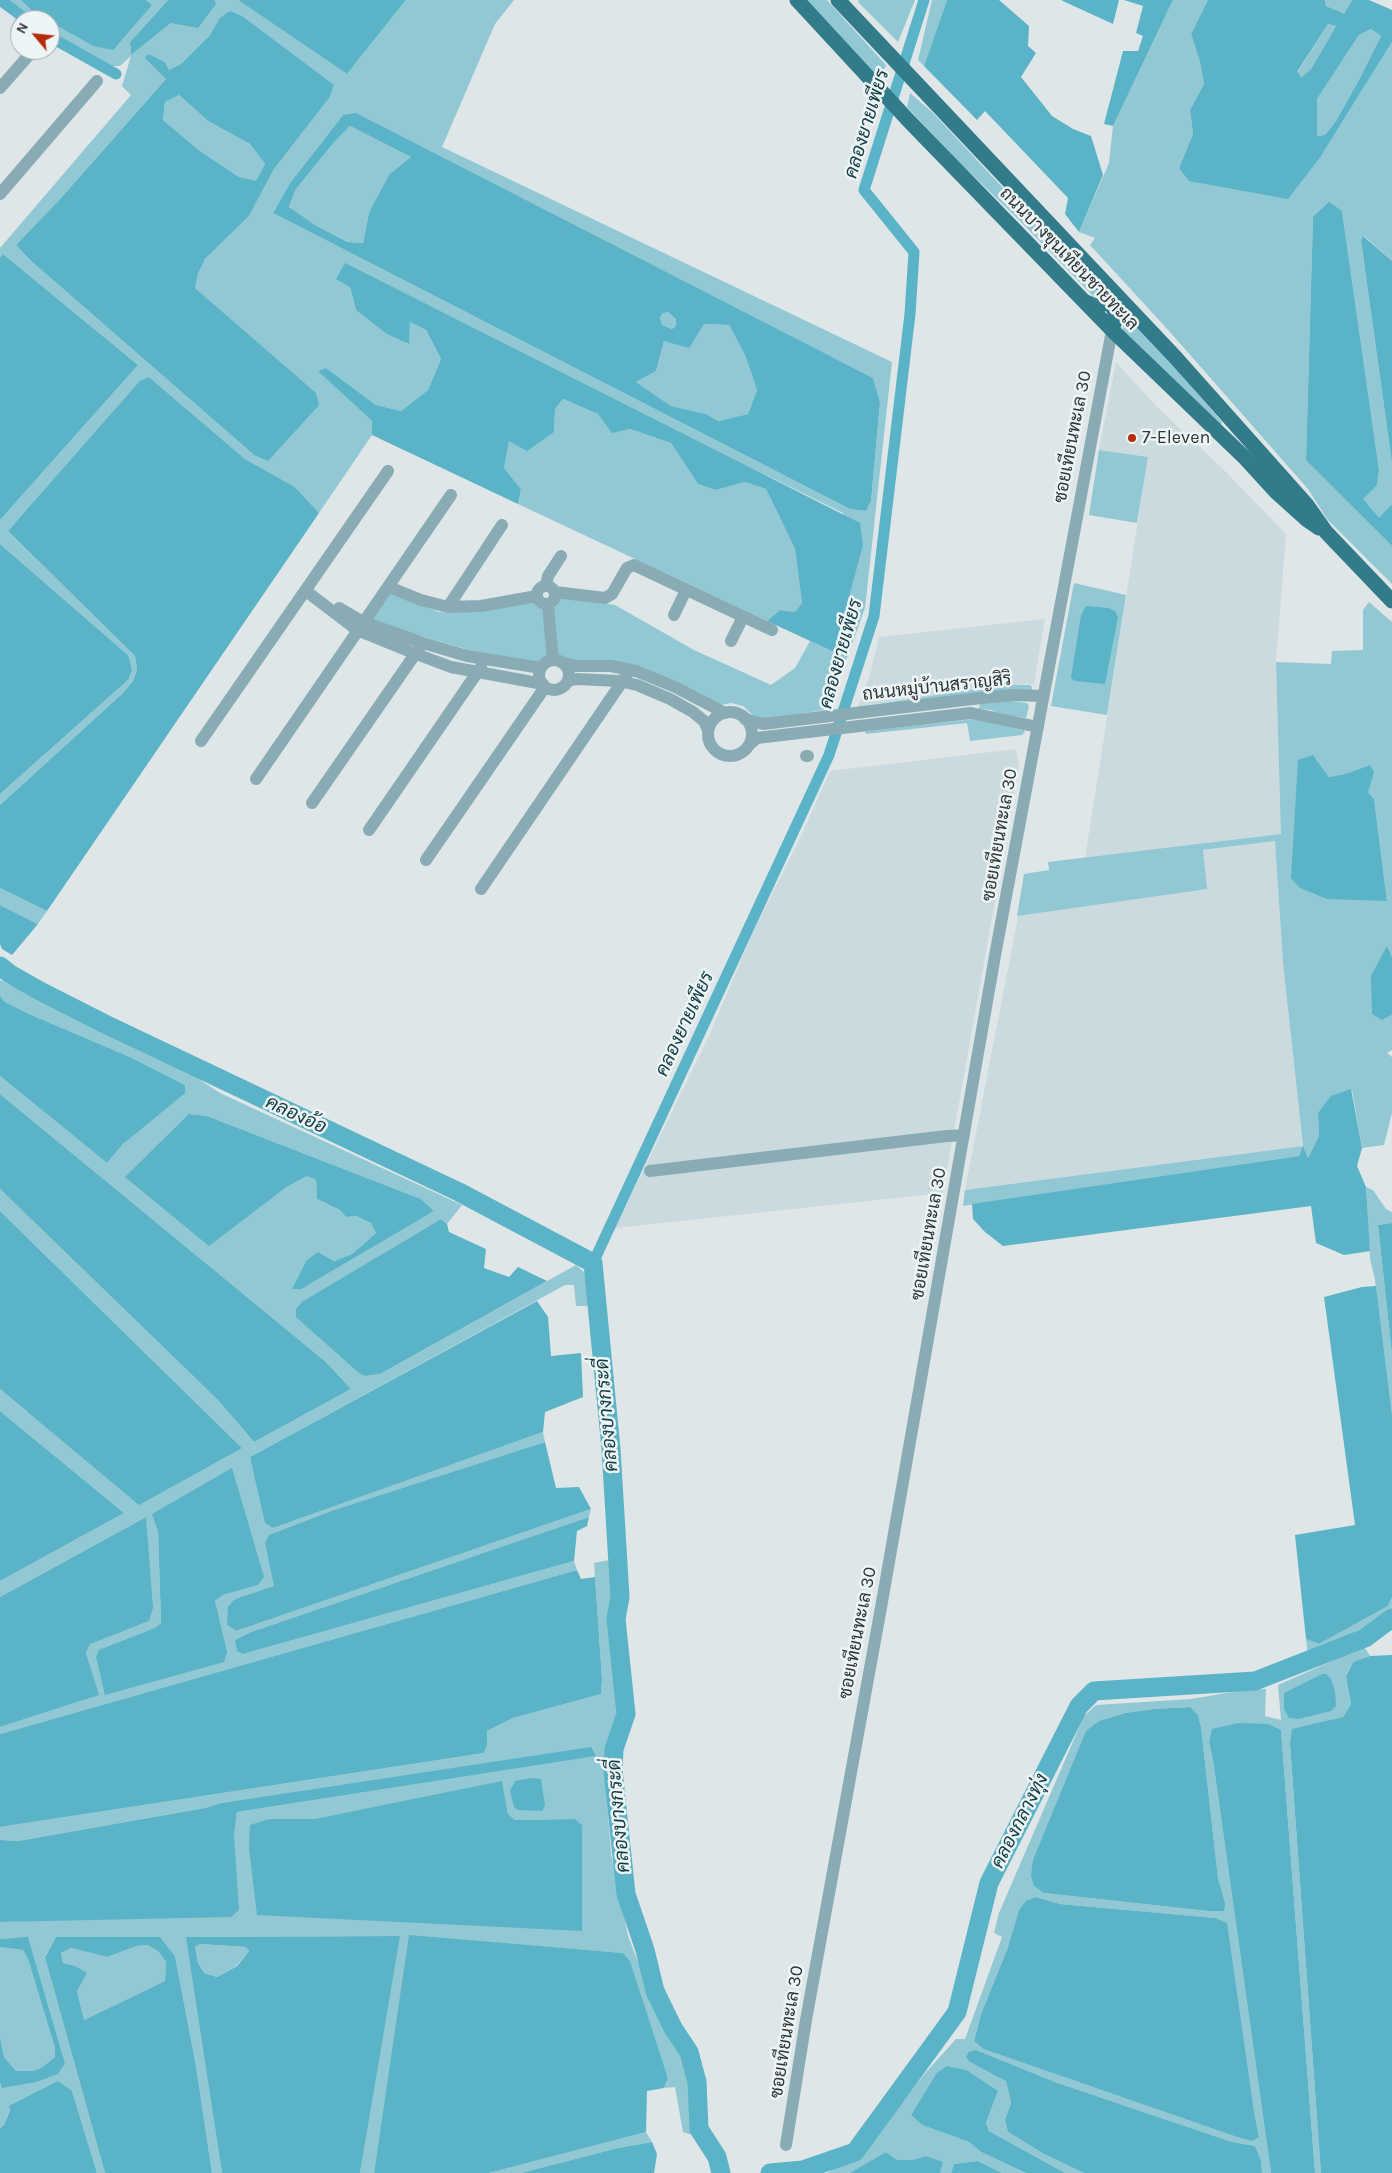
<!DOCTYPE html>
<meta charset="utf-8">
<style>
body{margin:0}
#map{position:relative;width:1392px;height:2173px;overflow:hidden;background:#dfe6e8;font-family:Karla,sans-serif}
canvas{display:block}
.north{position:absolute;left:10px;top:10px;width:50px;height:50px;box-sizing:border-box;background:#ecf4f5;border:1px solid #a2a8a9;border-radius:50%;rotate:298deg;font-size:14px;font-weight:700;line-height:20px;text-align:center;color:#323536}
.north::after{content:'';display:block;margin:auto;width:18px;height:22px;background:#b62b09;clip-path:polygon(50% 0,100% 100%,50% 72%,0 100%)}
</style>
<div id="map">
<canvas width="1392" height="2173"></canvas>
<div class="north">N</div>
</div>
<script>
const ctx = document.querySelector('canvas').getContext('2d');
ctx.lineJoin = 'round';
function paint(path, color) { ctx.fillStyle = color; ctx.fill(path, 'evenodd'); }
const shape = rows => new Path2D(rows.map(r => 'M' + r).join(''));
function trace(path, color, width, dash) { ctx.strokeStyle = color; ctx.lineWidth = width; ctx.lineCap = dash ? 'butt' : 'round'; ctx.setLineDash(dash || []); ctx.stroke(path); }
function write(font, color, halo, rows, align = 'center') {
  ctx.font = font + ' Karla,Sarabun,sans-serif'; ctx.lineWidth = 5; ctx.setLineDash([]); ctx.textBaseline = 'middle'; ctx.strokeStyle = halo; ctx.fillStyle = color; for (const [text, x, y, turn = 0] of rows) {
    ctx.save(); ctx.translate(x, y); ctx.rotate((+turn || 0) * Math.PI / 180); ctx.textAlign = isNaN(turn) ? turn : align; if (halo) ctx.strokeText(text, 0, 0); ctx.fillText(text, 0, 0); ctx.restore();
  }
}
const built = shape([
 [1116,362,1156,406,1224,470,1286,534,1276,662,1282,834,1085,858,1148,457,1099,450],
 [1045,619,1034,684,1002,685,858,707,869,678,879,637],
 [1016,749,1019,766,943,1193,615,1228,710,1034,753,932,801,836,830,771],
 [1275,841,1283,963,1303,1146,965,1190,1019,912,1024,874]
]);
const green = shape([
 [7,0,21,0,37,16,45,20,32,20],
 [146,0,168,0,130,42,131,55,171,23,216,4,215,0,238,0,347,74,406,0,514,0,495,24,442,147,892,362,865,608,847,658,824,710,758,720,743,706,731,703,715,706,693,690,569,662,559,656,548,657,538,663,489,656,374,622,372,617,388,591,439,612,454,613,532,601,537,607,553,610,561,597,615,605,694,650,771,685,795,668,810,641,834,652,843,513,772,478,350,287,356,310,408,344,410,322,426,330,441,359,428,390,401,411,376,405,326,368,319,371,372,421,372,435,319,513,295,487,245,459,149,377,8,531,135,656,137,670,133,681,123,693,0,805,0,794,128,680,128,655,0,544,0,520,138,365,3,254,0,257,0,248,131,95,122,86,131,56,120,66,111,66,53,35,50,33,50,22,93,46,152,5],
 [220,19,334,85,330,97,274,169,249,216,205,259,198,274,195,288,316,394,254,455,30,260,16,245,61,198,166,79,147,54,165,62,169,70,181,64,210,35],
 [343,115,510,193,873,378,880,402,871,501,866,511,850,509,273,213,290,183],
 [803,0,827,0,886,65,880,79],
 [859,0,915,0,898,42,858,2],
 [932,0,947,0,924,66,918,60],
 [1173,0,1208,0,1191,34,1200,62,1204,84,1190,110,1193,134,1179,168,1321,156,1392,42,1392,261,1364,236,1361,242,1392,463,1392,504,1379,519,1362,499,1377,485,1379,470,1342,211,1313,217,1306,459,1392,546,1392,584,1327,519,1308,489,1170,332,1090,245,1095,238,1079,232,1109,163,1113,126],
 [1325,0,1352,0,1344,15,1326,6],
 [1328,24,1336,26,1311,69,1303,77,1297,73],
 [1371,29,1381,36,1360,78,1336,121,1325,135,1317,136,1317,99,1359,35],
 [910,93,933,113,1103,295,1097,300,1020,221,960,163,907,107],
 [179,95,208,121,250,144,265,164,256,182,239,177,200,151,163,120,165,102],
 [350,126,411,157,369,213,363,243,349,242,315,225,289,208,296,189,336,140],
 [668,312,676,319,676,326,672,329,662,325,660,318,662,314],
 [1125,313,1142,329,1222,422,1221,425,1218,424,1122,332],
 [704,324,729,325,745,355,757,390,748,414,720,421,706,414,671,406,636,382,656,371,664,341],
 [563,399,598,414,612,432,630,429,671,443,698,484,716,490,745,482,766,489,795,549,802,603,795,612,780,610,767,621,518,504,521,489,504,468,509,440,554,432,555,409],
 [1099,450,1148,457,1137,523,1089,515],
 [1074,583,1126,595,1107,715,1051,706],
 [1369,602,1392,622,1392,957,1387,947,1382,1020,1392,1015,1392,1050,1387,1053,1392,1057,1392,1113,1384,1145,1362,1148,1352,1090,1318,1113,1319,1136,1308,1158,1303,1147,1299,1156,963,1206,965,1190,1303,1146,1283,963,1275,841,1203,850,1207,889,1017,916,1024,874,1049,870,1048,862,1281,834,1276,662,1331,664,1332,651,1363,650,1363,610],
 [1313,755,1329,777,1345,774,1370,765,1368,792,1374,799,1387,901],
 [1002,685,1030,685,1032,687,1032,692,858,707],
 [1002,700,1027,703,1029,706,1026,718,999,714,991,710,979,709,980,702],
 [975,719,1024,730,1025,732,1022,735,970,741,967,723,866,734,865,731],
 [0,888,47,911,38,924,0,905],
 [0,980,182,1068,220,1093,462,1205,447,1224,441,1219,303,1301,367,1376,380,1374,576,1265,587,1275,590,1306,576,1306,574,1285,565,1285,250,1457,273,1528,543,1432,545,1442,340,1508,265,1543,275,1586,235,1599,227,1625,236,1631,591,1509,589,1517,254,1631,243,1654,574,1561,577,1570,0,1734,0,1727,98,1695,86,1653,90,1643,149,1621,146,1517,0,1597,0,1581,124,1513,0,1411,0,1389,26,1411,242,1448,0,1211,0,1189,218,1400,254,1442,351,1389,326,1362,0,1094,0,1076,107,1163,123,1144,185,1085,130,1057,29,1014,5,1002,0,996],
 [189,1114,207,1116,421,1199,434,1211,293,1288,318,1252,334,1261,352,1254,376,1233,371,1223,356,1216,346,1217,340,1210,317,1199,316,1180,307,1176,285,1188],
 [232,1469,258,1585,223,1595,215,1601,217,1615,155,1628,161,1624,158,1531,206,1485],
 [1366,1187,1373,1190,1386,1209,1392,1212,1392,1223,1378,1225,1392,1354,1392,1415,1375,1280,1370,1259],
 [609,1560,616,1667,616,1724,604,1761,611,1854,628,1936,657,2010,682,2051,692,2091,692,2135,683,2132,675,2087,664,2088,668,2078,630,1962,623,1953,410,1936,374,2173,360,2173,399,1936,187,1937,222,2173,212,2173,196,2066,175,1956,160,1937,56,1937,45,1956,105,2173,97,2173,72,2091,10,2109,4,2125,0,2128,0,2082,2,2088,65,2063,28,1938,0,1939,0,1922,12,1922,234,1836,237,1812,595,1756,495,1762,221,1803,205,1808,18,1841,0,1840,0,1827,484,1753,487,1745,487,1731,513,1718,601,1694,602,1679,594,1563],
 [502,1782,508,1814,515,1820,575,1819,582,1825,582,1931,269,1819,314,1819],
 [1392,1597,1392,1611,1385,1616,1322,1651,1308,1656,1306,1639,1319,1644,1388,1606],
 [1363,1645,1370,1656,1353,1662,1346,1675,1351,1704,1343,1717,1320,1723,1290,1744,1321,2173,1315,2173,1281,1730,1209,1742,1213,1760,1271,2173,1262,2173,1261,2160,1255,2146,1232,2142,1055,2082,976,2050,990,2071,1006,2081,1011,2103,1005,2120,1008,2132,1044,2154,1084,2173,1065,2173,989,2131,986,2123,998,2091,925,2095,911,2115,922,2125,969,2142,981,2152,1026,2173,1002,2173,978,2161,954,2164,951,2173,940,2173,942,2162,926,2156,912,2160,897,2160,886,2152,856,2171,850,2173,827,2173,864,2150,926,2072,956,2039,965,2039,1002,1937,994,1933,999,1913,1084,1716,1096,1705,1191,1699,1250,1689,1266,1689,1265,1716,1281,1720,1278,1685,1343,1656],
 [1189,1707,1198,1715,1201,1727,1218,1878,1225,1903,1208,1911,1044,1893,1035,1886,1099,1721,1125,1713,1154,1709],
 [1036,1897,1060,1904,1214,1918,1259,2137,1234,2136,983,2049,974,2041,981,2014,1007,1950,1019,1910],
 [200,1944,247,1947,249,1951,236,1966,217,1977,204,1973,198,1963,195,1947],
 [147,1945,158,1951,166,1962,165,1981,84,2020,77,1991,75,1966,63,1963,61,1953,71,1948,107,1957,137,1946],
 [0,1947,23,1950,28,1959,55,2048,55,2057,41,2068,32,2071,16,2071,4,2057,0,2037],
 [646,2132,652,2142,618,2148,521,2173,489,2173]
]);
const water = shape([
 [21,0,146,0,152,5,113,50,93,46,50,22,50,20,37,16],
 [168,0,215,0,216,4,198,28,171,23,131,55,130,42],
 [238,0,406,0,347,74],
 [947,0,999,0,1029,26,1028,46,1036,53,1021,77,1052,116,1073,129,1091,136,1103,175,1079,232,1065,214,1068,198,985,111,977,120,924,66],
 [1061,0,1119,0,1113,24,1065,2],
 [1124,0,1173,0,1113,126,1104,124,1123,51,1138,51,1143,36,1136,33,1143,6],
 [1208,0,1325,0,1326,6,1344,14,1352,0,1369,0,1392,10,1392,42,1321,156,1288,199,1189,181,1179,168,1193,134,1190,110,1204,84,1200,62,1191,34],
 [1328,24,1336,26,1311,69,1302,77,1297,72],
 [1371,29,1381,36,1360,78,1336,121,1325,135,1317,136,1317,99,1359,35],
 [230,11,242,16,334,85,330,97,274,169,249,216,205,259,198,274,195,288,316,393,319,405,268,461,254,455,30,260,16,245,61,198,166,79,145,58,148,54,165,62,169,70,181,64,210,35,220,18],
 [179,95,208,121,250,144,265,164,256,181,239,177,200,151,163,120,165,102],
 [356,113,873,378,880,402,871,501,866,511,850,509,273,213,290,183,343,115],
 [350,126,411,157,389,175,369,213,363,243,348,242,315,225,289,207,296,189,336,140],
 [668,312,676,319,676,326,672,329,662,325,660,318,662,314],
 [704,324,729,325,745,355,757,390,748,414,719,421,706,414,671,406,636,382,656,371,664,341,689,348],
 [1329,202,1342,211,1379,470,1377,485,1363,499,1379,518,1392,504,1392,546,1306,460,1313,217],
 [1363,236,1392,261,1392,463,1361,241],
 [3,254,138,365,0,520,0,257],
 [345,263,860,523,863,545,834,652,767,621,780,610,795,612,802,603,795,549,766,489,745,482,716,490,698,484,671,443,630,429,612,433,598,414,563,399,555,409,554,432,527,451,509,441,504,468,521,489,518,504,372,435,372,421,318,371,326,368,376,405,401,411,428,390,441,359,426,330,410,322,409,344,387,334,356,310,350,287,336,279],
 [149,377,245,459,295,487,319,513,47,911,0,888,0,805,123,693,133,681,137,670,135,656,8,531,140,381],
 [0,544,128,655,132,670,128,680,0,794],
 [1086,606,1108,608,1115,611,1118,617,1105,684,1075,681,1071,678,1081,615],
 [1313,755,1329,777,1345,774,1370,765,1374,772,1368,792,1374,799,1387,901,1327,899,1300,888,1291,878,1298,760],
 [0,905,38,924,12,955,2,949,0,944],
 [1387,946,1392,957,1392,1015,1382,1020,1372,1014,1371,976],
 [0,996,5,1002,29,1014,130,1057,185,1085,185,1093,123,1144,107,1163,0,1076],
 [1351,1089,1362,1148,1357,1166,1366,1187,1370,1251,1344,1255,1316,1243,1311,1206,1003,1246,985,1232,973,1219,972,1204,1299,1156,1303,1146,1308,1158,1319,1136,1318,1113,1331,1096],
 [0,1094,326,1362,351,1389,254,1442,218,1400,0,1189],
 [189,1114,207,1116,421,1199,434,1211,301,1289,292,1289,307,1260,318,1252,334,1261,352,1254,376,1233,371,1223,356,1216,346,1217,340,1210,317,1199,316,1180,307,1176,285,1188,209,1246,125,1177],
 [0,1211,242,1448,139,1505,0,1389],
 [441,1219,447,1224,449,1232,486,1249,484,1268,509,1277,518,1267,547,1281,380,1374,366,1376,359,1373,296,1317,296,1309,303,1301],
 [1392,1223,1392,1354,1378,1225],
 [1376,1286,1392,1415,1392,1597,1388,1606,1319,1644,1306,1639,1295,1535,1355,1525,1324,1297,1362,1287],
 [537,1301,548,1317,551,1356,581,1353,583,1397,545,1412,543,1432,273,1528,265,1523,250,1457],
 [0,1411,124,1513,0,1581],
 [545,1442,556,1488,579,1487,591,1509,236,1631,227,1625,228,1607,235,1599,274,1586,265,1543,269,1535,340,1508],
 [232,1468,264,1577,258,1585,223,1595,215,1601,227,1652,224,1662,105,1695,96,1657,99,1650,155,1628,161,1623,158,1531,152,1514],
 [146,1517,153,1608,149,1621,90,1644,86,1653,99,1695,0,1727,0,1597],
 [589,1517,587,1526,577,1531,574,1561,243,1654,237,1651,235,1640,254,1631],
 [577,1570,581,1579,595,1577,602,1679,601,1694,513,1718,487,1731,487,1745,484,1753,0,1827,0,1734],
 [1392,1655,1392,2173,1321,2173,1290,1744,1292,1729,1343,1717,1351,1704,1346,1676,1353,1662,1370,1656],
 [1322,1674,1326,1674,1331,1679,1335,1691,1336,1706,1331,1711,1298,1719,1289,1718,1284,1709,1284,1693],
 [1190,1707,1198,1715,1201,1727,1218,1878,1225,1903,1224,1911,1208,1911,1044,1893,1034,1886,1031,1876,1033,1860,1086,1731,1099,1721,1125,1713,1154,1709],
 [1239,1723,1268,1724,1281,1730,1315,2173,1271,2173,1213,1760,1209,1742,1212,1729],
 [591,1747,596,1756,237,1812,234,1836,239,1910,231,1917,0,1922,0,1840,18,1841,205,1808,221,1803],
 [532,1778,541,1779,545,1806,542,1811,518,1810,514,1807,510,1791,515,1781],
 [502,1781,508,1814,515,1820,575,1819,582,1825,582,1931,257,1915,249,1848,250,1825,269,1819,314,1819],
 [1036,1897,1060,1904,1215,1918,1227,1923,1254,2112,1259,2137,1252,2141,1234,2136,983,2049,974,2041,981,2014,1007,1950,1019,1910,1026,1901],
 [409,1935,623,1953,630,1961,668,2078,664,2088,647,2091,646,2132,489,2173,374,2173],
 [400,1936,360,2173,222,2173,186,1937],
 [200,1944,246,1947,249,1951,237,1966,217,1977,204,1973,198,1963,195,1947],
 [28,1937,65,2063,58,2074,36,2082,2,2088,0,2082,0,2037,4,2057,16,2071,32,2071,41,2068,55,2057,55,2048,28,1959,23,1950,0,1947,0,1939],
 [56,1937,160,1937,175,1956,196,2066,212,2173,105,2173,45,1957],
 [147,1945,158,1951,166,1962,165,1981,84,2020,77,1991,87,1973,75,1966,63,1963,61,1953,71,1948,107,1957,137,1946],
 [976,2050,1055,2082,1232,2142,1255,2146,1261,2160,1262,2173,1084,2173,1044,2154,1008,2132,1005,2120,1011,2103,1006,2081,970,2062,966,2057,969,2052],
 [947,2066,966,2070,998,2091,986,2123,989,2131,1065,2173,1026,2173,981,2152,969,2142,922,2125,911,2115,937,2073],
 [58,2081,72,2091,97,2173,0,2173,0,2128,4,2125,10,2110,9,2106],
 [652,2142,657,2154,654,2173,521,2173,618,2148],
 [886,2152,897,2160,912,2160,926,2156,943,2162,940,2173,850,2173],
 [978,2161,1002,2173,951,2173,954,2164]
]);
const canal = shape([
 [0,0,27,20],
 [50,37,116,74],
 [593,1263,829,755,874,616,910,314,914,252,864,190,924,0]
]);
const river = shape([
 [0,966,10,974,40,991,105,1024,459,1192,593,1263,611,1449,620,1597,616,1619,626,1714,614,1749,613,1770,626,1894,645,1950,655,1991,673,2028,689,2052,697,2082,699,2129,717,2157,721,2173],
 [770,2173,803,2170,855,2152,957,2012,989,1883,1079,1706,1094,1691,1255,1681,1365,1638,1392,1618]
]);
const minor = shape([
 [0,88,29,55],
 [0,194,97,81],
 '537 595a9 9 0 1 1 18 0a9 9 0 1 1-18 0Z',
 [546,586,548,576,561,556],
 [389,587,421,600,448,607,481,606,537,596],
 [306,591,357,630,416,654,451,667,543,684],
 [555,592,605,598,612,594,627,568,634,565,772,630],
 [548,605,553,660],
 [448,607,502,525],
 [339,608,363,622,423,643,467,656,541,668],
 [674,615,686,590],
 [731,641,743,617],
 '539 675a15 15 0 1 1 30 0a15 15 0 1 1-30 0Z',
 [564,663,577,666,611,666,636,671,675,687,725,713],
 [568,681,577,679,619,681,637,685,670,699,693,712,704,721,708,730],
 '708 734a22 22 0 1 1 44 0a22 22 0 1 1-44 0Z',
 [745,719,763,724,981,698,1013,695,1043,696],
 [201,741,388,471],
 [750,744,757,738,765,737,971,713,1038,727],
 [806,756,808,756],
 [256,779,451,495],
 [312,803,420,647],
 [369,830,481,667],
 [426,860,545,687],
 [481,889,630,670],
 [650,1171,947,1136,964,1135],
 [786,2145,806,2020,882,1602,996,950,1112,330]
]);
const major = shape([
 [797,0,908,120,1112,330,1244,457,1276,492,1306,519,1319,528],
 [838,0,1176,358,1307,505,1326,532,1392,601],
 [1108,299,1115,312,1115,321,1112,330],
 [1084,301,1095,306,1104,304,1108,299,1107,294,1101,281]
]);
const markers = [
 [1132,438,5,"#b62b09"]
];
const streetNames = [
 ["ถนนบางขุนเทียนชายทะเล",1069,259,46],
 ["ซอยเทียนทะเล 30",1073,437,-79],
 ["ถนนหมู่บ้านสราญสิริ",937,687,-6],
 ["ซอยเทียนทะเล 30",1000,835,-80],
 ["ซอยเทียนทะเล 30",929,1234,-80],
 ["ซอยเทียนทะเล 30",858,1633,-79],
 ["ซอยเทียนทะเล 30",787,2032,-81]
];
const poiNames = [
 ["7-Eleven",1142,438]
];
const waterNames = [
 ["คลองยายเพียร",867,124,-73],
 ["คลองยายเพียร",841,654,-74],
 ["คลองยายเพียร",685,1024,-65],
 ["คลองอ้อ",296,1115,25],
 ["คลองบางกระดี่",607,1415,-95],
 ["คลองบางกระดี่",619,1816,-95],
 ["คลองกลางทุ่ง",1020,1821,-63]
];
paint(built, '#cadade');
paint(green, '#92c8d4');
paint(water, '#5ab3c6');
trace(canal, '#5ab3c6', 11);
trace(river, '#5ab3c6', 19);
trace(minor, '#89acb4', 12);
trace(major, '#317b8a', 15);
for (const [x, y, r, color] of markers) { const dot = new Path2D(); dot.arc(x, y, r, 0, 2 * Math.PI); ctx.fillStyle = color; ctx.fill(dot); trace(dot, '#ecf4f5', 2); }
write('18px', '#323536', '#ecf4f5', streetNames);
write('18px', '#323536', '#ecf4f5', poiNames, 'left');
write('italic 19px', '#133d45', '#ecf4f5', waterNames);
</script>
